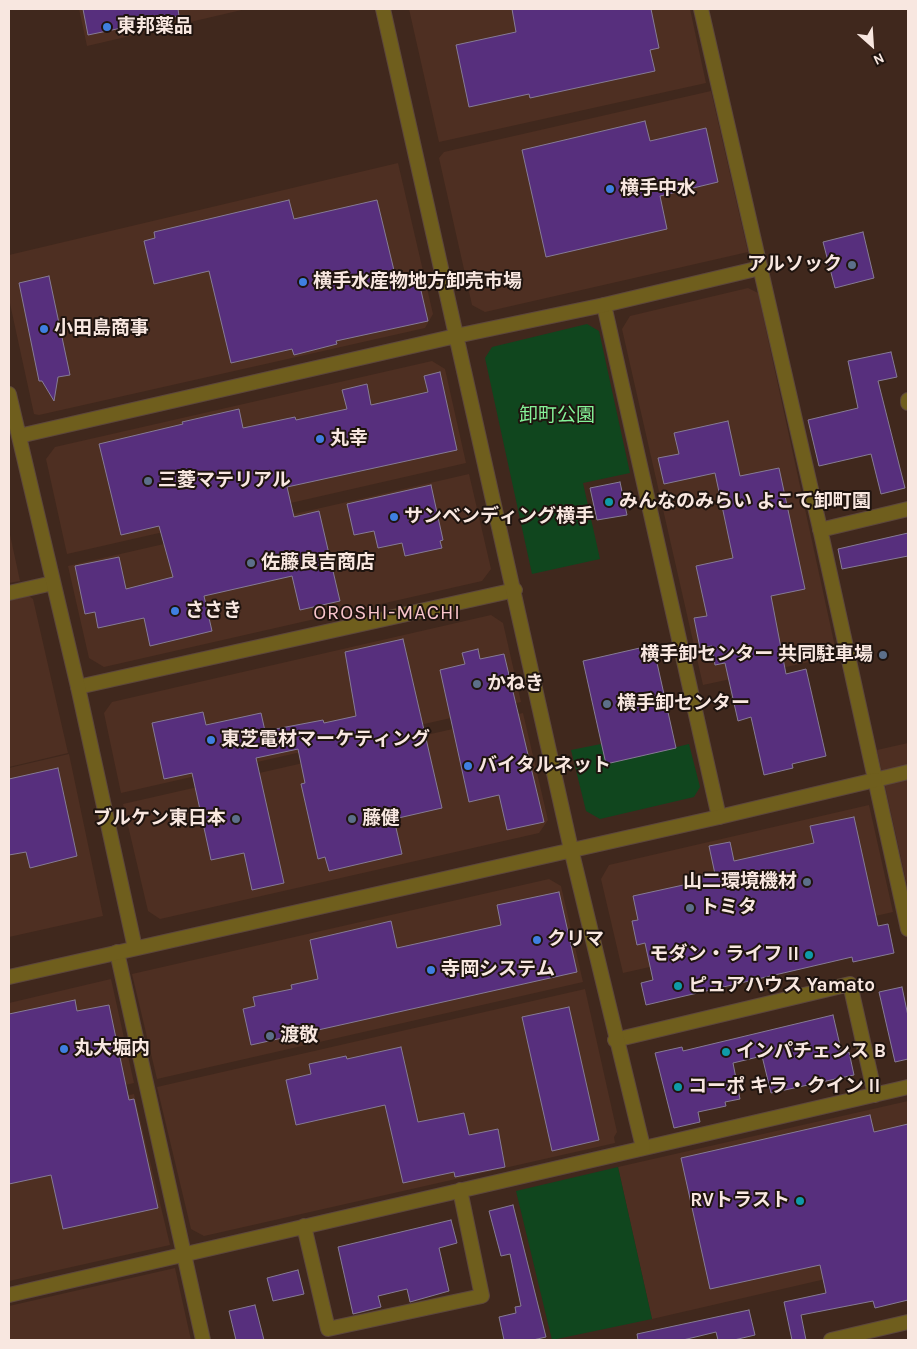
<!DOCTYPE html>
<meta charset="utf-8">
<style>
body{margin:0}
#map{position:relative;width:917px;height:1349px;overflow:hidden;background:#40281d;font-family:Karla,sans-serif}
canvas{display:block}
.frame{position:absolute;inset:0;border:10px solid #f8e7e0;pointer-events:none}
.north{position:absolute;left:847px;top:20px;width:50px;height:50px;-webkit-text-stroke:4px #1f140f;paint-order:stroke;rotate:154deg;font-size:14px;font-weight:700;line-height:20px;text-align:center;color:#f8e7e0}
.north::after{content:'';display:block;margin:auto;width:18px;height:22px;background:#f8e7e0;clip-path:polygon(50% 0,100% 100%,50% 72%,0 100%)}
</style>
<div id="map">
<canvas width="917" height="1349"></canvas>
<div class="frame"></div>
<div class="north">N</div>
</div>
<script>
const ctx = document.querySelector('canvas').getContext('2d');
ctx.lineJoin = 'round';
function paint(path, color) { ctx.fillStyle = color; ctx.fill(path, 'evenodd'); }
const shape = rows => new Path2D(rows.map(r => 'M' + r).join(''));
function trace(path, color, width, dash) { ctx.strokeStyle = color; ctx.lineWidth = width; ctx.lineCap = dash ? 'butt' : 'round'; ctx.setLineDash(dash || []); ctx.stroke(path); }
function write(font, color, halo, rows, align = 'center') {
  ctx.font = font + ' Karla,"Noto Sans JP",sans-serif'; ctx.lineWidth = 4; ctx.setLineDash([]); ctx.textBaseline = 'middle'; ctx.strokeStyle = halo; ctx.fillStyle = color; for (const [text, x, y, turn = 0] of rows) {
    ctx.save(); ctx.translate(x, y); ctx.rotate((+turn || 0) * Math.PI / 180); ctx.textAlign = isNaN(turn) ? turn : align; if (halo) ctx.strokeText(text, 0, 0); ctx.fillText(text, 0, 0); ctx.restore();
  }
}
const built = shape([
 [79,9,246,9,87,46],
 [409,9,690,9,706,83,439,142],
 [711,91,748,252,485,312,472,305,439,158,444,152],
 [398,163,433,314,425,328,39,415,34,414,9,299,9,255],
 [748,288,758,293,837,656,703,685,622,329,630,316],
 [432,361,445,369,466,463,67,554,46,459,55,447],
 [469,474,491,569,482,581,104,667,89,658,68,566],
 [9,530,20,581,9,583],
 [29,596,33,599,68,753,9,767,9,601],
 [491,615,503,623,521,702,121,793,104,713,112,702],
 [523,713,548,820,539,833,160,919,148,911,123,804],
 [908,743,908,890,877,750],
 [69,754,103,916,9,937,9,768],
 [869,805,893,912,623,973,601,879,609,865],
 [549,879,561,886,583,982,157,1079,132,974],
 [111,979,134,1083,9,1112,9,1003],
 [585,989,617,1132,614,1137,615,1143,204,1236,191,1229,157,1087],
 [134,1094,170,1245,9,1281,9,1121],
 [908,1101,908,1260,652,1319,618,1167],
 [175,1268,191,1340,9,1340,9,1306]
]);
const green = shape([
 [587,324,599,331,630,473,583,483,600,559,532,574,485,358,492,347],
 [601,744,606,764,689,744,700,787,694,797,600,819,586,811,571,750],
 [618,1167,652,1319,552,1340,516,1191]
]);
const building = shape([
 [83,9,178,9,179,16,88,35,83,9],
 [512,9,651,9,659,48,650,50,655,71,530,98,529,94,469,107,456,45,516,32,512,9],
 [645,121,650,141,706,128,718,182,660,196,667,229,546,257,522,150,645,121],
 [289,200,294,219,377,200,398,287,419,282,428,321,336,341,337,344,294,355,292,349,231,363,209,271,154,284,144,241,155,238,154,232,289,200],
 [863,232,874,278,835,288,823,242,863,232],
 [49,276,70,375,58,377,54,401,42,381,39,381,19,283,49,276],
 [891,352,897,377,878,381,905,488,881,494,871,454,819,466,808,420,858,408,848,361,891,352],
 [440,372,457,450,287,487,294,517,319,511,340,601,300,610,292,576,204,596,212,631,150,646,144,618,98,628,95,612,85,614,75,566,119,557,126,589,173,577,159,526,121,535,99,444,183,424,182,422,239,409,243,428,295,417,296,420,347,409,342,390,367,384,371,405,428,392,424,376,440,372],
 [728,421,740,476,779,468,805,589,771,596,786,674,806,669,826,756,792,764,793,768,764,775,751,717,738,721,725,663,715,665,712,646,700,648,694,618,707,616,696,566,733,558,715,473,664,484,658,458,679,454,674,433,728,421],
 [620,482,627,515,597,520,590,488,620,482],
 [431,485,443,540,440,541,442,548,405,556,402,543,378,548,374,531,354,535,347,504,431,485],
 [908,533,908,556,842,569,838,549,908,533],
 [403,639,442,808,394,819,402,854,329,871,325,857,318,859,301,784,305,783,298,749,256,758,284,883,252,890,244,853,211,860,192,773,164,779,152,723,203,712,206,725,261,713,265,731,323,720,324,723,356,716,345,652,403,639],
 [653,645,676,748,606,764,583,661,653,645],
 [478,649,480,659,504,654,544,822,507,830,499,795,469,802,440,670,465,664,462,653,478,649],
 [58,768,77,856,30,868,26,852,9,855,9,779,58,768],
 [854,817,878,926,888,924,894,953,853,962,852,957,646,1005,641,983,653,980,645,943,637,945,632,921,638,920,633,896,697,882,696,877,715,874,709,846,730,842,734,861,814,843,810,826,854,817],
 [559,892,577,972,251,1045,243,1009,255,1006,253,997,292,989,291,985,318,979,310,940,391,921,397,948,501,925,497,905,559,892],
 [902,987,908,1016,908,1059,895,1062,879,992,902,987],
 [75,1000,77,1011,109,1005,129,1100,134,1099,158,1208,63,1229,51,1175,9,1184,9,1014,75,1000],
 [569,1007,599,1140,552,1151,522,1017,569,1007],
 [833,1015,842,1054,849,1052,854,1075,771,1093,762,1056,733,1063,740,1099,725,1102,726,1106,698,1112,700,1122,674,1128,655,1053,682,1047,683,1051,833,1015],
 [401,1047,418,1122,464,1113,469,1135,498,1129,505,1167,455,1177,454,1172,403,1183,385,1105,296,1125,286,1080,311,1074,309,1064,346,1056,347,1059,401,1047],
 [870,1115,874,1132,908,1124,908,1300,875,1308,873,1301,801,1315,806,1340,792,1340,784,1302,826,1293,820,1265,710,1289,681,1158,870,1115],
 [513,1205,546,1337,533,1340,504,1340,499,1317,516,1313,515,1307,521,1306,510,1254,501,1256,489,1211,513,1205],
 [451,1220,457,1243,439,1248,449,1291,410,1302,407,1289,378,1296,381,1307,353,1314,338,1247,451,1220],
 [298,1270,304,1294,273,1301,267,1278,298,1270],
 [255,1305,264,1340,236,1340,229,1311,255,1305],
 [749,1310,755,1335,734,1340,718,1340,716,1332,683,1340,638,1340,637,1334,749,1310]
]);
const minor = shape([
 [701,9,821,533,908,929],
 [604,305,719,817],
 [908,400,908,403],
 [820,530,908,509],
 [9,593,53,583],
 [78,687,515,590],
 [875,780,908,772],
 [117,952,203,1340],
 [615,1040,850,984,875,1095],
 [304,1226,328,1329,482,1296,460,1190],
 [9,1295,908,1087],
 [831,1340,908,1322]
]);
const tertiary = shape([
 [383,9,571,849,643,1147],
 [9,394,78,687,135,948],
 [19,436,456,336,604,305,760,268],
 [9,977,719,817,875,780]
]);
const markers = [
 [107,27,5,"#3f7fe0"],
 [610,189,5,"#3f7fe0"],
 [852,265,5,"#5c6f8a"],
 [303,282,5,"#3f7fe0"],
 [44,329,5,"#3f7fe0"],
 [320,439,5,"#3f7fe0"],
 [148,481,5,"#5c6f8a"],
 [609,502,5,"#0f9aa8"],
 [394,517,5,"#3f7fe0"],
 [251,563,5,"#5c6f8a"],
 [175,611,5,"#3f7fe0"],
 [883,655,5,"#5c6f8a"],
 [477,684,5,"#5c6f8a"],
 [607,704,5,"#5c6f8a"],
 [211,740,5,"#3f7fe0"],
 [468,766,5,"#3f7fe0"],
 [236,819,5,"#5c6f8a"],
 [352,819,5,"#5c6f8a"],
 [807,882,5,"#5c6f8a"],
 [690,908,5,"#5c6f8a"],
 [537,940,5,"#3f7fe0"],
 [809,955,5,"#0f9aa8"],
 [431,970,5,"#3f7fe0"],
 [678,986,5,"#0f9aa8"],
 [270,1036,5,"#5c6f8a"],
 [64,1049,5,"#3f7fe0"],
 [726,1052,5,"#0f9aa8"],
 [678,1087,5,"#0f9aa8"],
 [800,1201,5,"#0f9aa8"]
];
const poiNames = [
 ["東邦薬品",117,27],
 ["横手中水",620,189],
 ["アルソック",842,265,"right"],
 ["横手水産物地方卸売市場",313,282],
 ["小田島商事",54,329],
 ["丸幸",330,439],
 ["三菱マテリアル",158,481],
 ["みんなのみらい よこて卸町園",619,502],
 ["サンベンディング横手",404,517],
 ["佐藤良吉商店",261,563],
 ["ささき",185,611],
 ["横手卸センター 共同駐車場",873,655,"right"],
 ["かねき",487,684],
 ["横手卸センター",617,704],
 ["東芝電材マーケティング",221,740],
 ["バイタルネット",478,766],
 ["ブルケン東日本",226,819,"right"],
 ["藤健",362,819],
 ["山二環境機材",797,882,"right"],
 ["トミタ",700,908],
 ["クリマ",547,940],
 ["モダン・ライフ II",799,955,"right"],
 ["寺岡システム",441,970],
 ["ピュアハウス Yamato",688,986],
 ["渡敬",280,1036],
 ["丸大堀内",74,1049],
 ["インパチェンス B",736,1052],
 ["コーポ キラ・クイン II",688,1087],
 ["RVトラスト",790,1201,"right"]
];
const parkNames = [
 ["卸町公園",557,416]
];
const neighbourhoodNames = [
 ["OROSHI-MACHI",387,613]
];
paint(built, '#4e2f22');
paint(green, '#10461e');
paint(building, '#572f7d');
trace(building, '#867b95', 1);
trace(minor, '#5d473c', 16);
trace(tertiary, '#5d473c', 16);
trace(minor, '#6f5e1d', 14);
trace(tertiary, '#6f5e1d', 14);
for (const [x, y, r, color] of markers) { const dot = new Path2D(); dot.arc(x, y, r, 0, 2 * Math.PI); ctx.fillStyle = color; ctx.fill(dot); trace(dot, '#1f140f', 2); }
write('bold 19px', '#f8e7e0', '#1f140f', poiNames, 'left');
write('19px', '#85f298', '#1f140f', parkNames);
ctx.letterSpacing = '1px';
write('20px', '#f9c5cc', '#1f140f', neighbourhoodNames);
ctx.letterSpacing = '0px';
</script>
